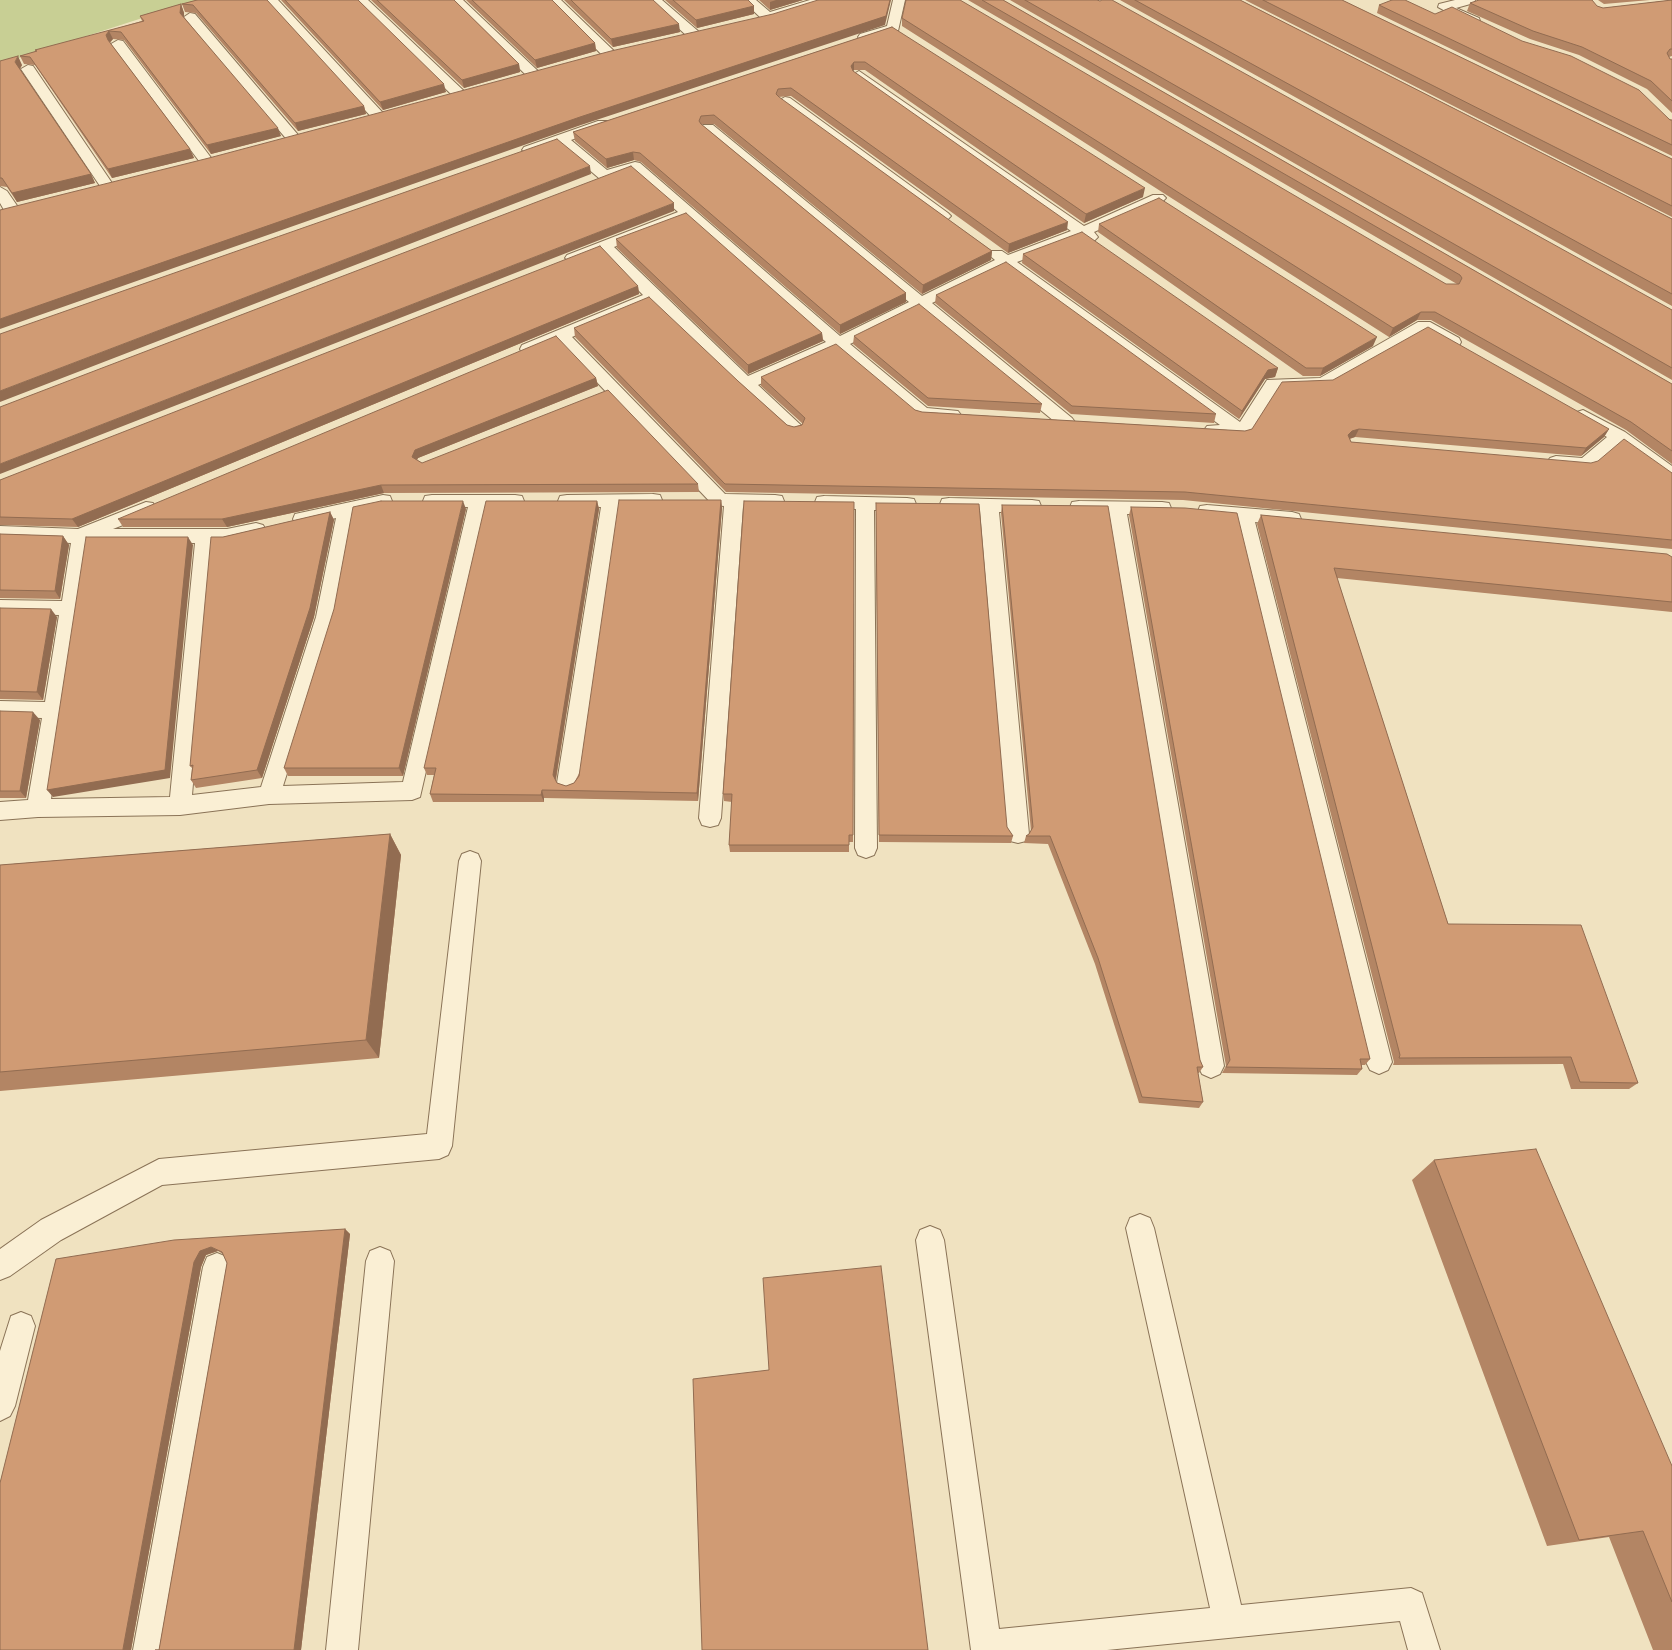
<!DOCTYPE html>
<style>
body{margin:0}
canvas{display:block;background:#f0e2c0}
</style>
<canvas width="1672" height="1650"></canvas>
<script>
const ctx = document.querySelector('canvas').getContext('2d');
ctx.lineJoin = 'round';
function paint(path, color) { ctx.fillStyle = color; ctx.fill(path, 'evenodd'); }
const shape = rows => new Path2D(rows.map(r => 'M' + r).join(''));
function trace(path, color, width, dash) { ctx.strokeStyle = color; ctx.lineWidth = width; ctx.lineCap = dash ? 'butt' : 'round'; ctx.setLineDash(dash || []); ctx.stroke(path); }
const green = shape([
 [0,0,198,0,0,64]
]);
const service = shape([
 [265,0,278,0,384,114,386,117,384,120,374,120,265,0],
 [355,0,368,0,465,92,467,95,465,98,455,98,355,0],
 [450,0,463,0,539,72,541,75,539,78,529,78,450,0],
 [548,0,561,0,614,51,616,54,614,57,604,57,548,0],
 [648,0,662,0,698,31,700,34,698,37,688,37,648,0],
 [742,0,756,0,770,12,810,0,829,0,828,3,768,21,763,20,742,0],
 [893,0,905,0,898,31,865,41,860,40,858,37,860,34,887,26,893,0],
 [1455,0,1475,0,1474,3,1456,8,1479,18,1480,21,1479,24,1469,24,1438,7,1439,4,1455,0],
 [190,13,195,14,299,136,301,139,299,142,289,142,185,20,184,17,190,13],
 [118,40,123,41,212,159,214,162,212,165,202,165,111,44,118,40],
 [28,65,33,66,114,186,112,189,107,190,100,186,21,69,28,65],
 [859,71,1084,226,1153,195,1163,195,1166,198,1163,201,1094,232,1098,237,1095,240,1090,242,1081,238,1017,262,1240,422,1267,380,1320,378,1418,322,1430,322,1459,338,1461,342,1459,346,1453,347,1424,333,1329,387,1278,389,1248,436,1242,438,1207,434,1204,430,1207,426,1220,425,1005,268,932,303,1072,418,1075,422,1072,426,1060,426,919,310,850,344,927,408,958,411,961,415,958,419,952,421,916,417,836,350,758,385,804,428,801,432,789,432,651,303,572,337,725,494,775,495,782,496,784,501,782,506,775,507,743,507,721,818,718,825,710,827,702,825,699,818,724,506,713,505,559,342,528,354,522,353,520,349,522,345,643,295,601,252,573,263,565,258,567,255,678,212,633,172,605,180,600,179,559,144,529,154,522,150,524,147,598,121,608,121,610,124,608,127,571,140,607,170,635,162,640,163,840,336,909,302,703,131,701,128,703,125,713,125,922,296,995,260,988,254,990,251,1002,251,1008,255,1071,231,854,78,852,75,859,71],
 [687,219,826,342,748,376,614,247,687,219],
 [785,97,790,98,948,213,951,216,948,219,938,219,780,104,778,101,785,97],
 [0,187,7,191,20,210,17,213,12,215,4,210,0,203,0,187],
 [1583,410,1625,432,1672,466,1672,481,1666,479,1619,445,1592,468,1586,470,1550,466,1547,462,1550,458,1556,456,1582,458,1607,437,1577,420,1574,416,1577,412,1583,410],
 [653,494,660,495,662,500,660,505,619,507,579,783,576,789,568,792,560,789,557,783,601,507,567,507,560,506,558,501,560,496,567,495,653,494],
 [383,495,390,496,392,501,390,506,356,514,336,617,283,786,403,782,468,507,432,507,425,506,423,501,425,496,432,495,515,495,522,496,524,501,522,506,515,507,487,507,420,797,412,800,269,804,180,815,38,817,0,820,0,802,28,800,42,718,0,717,0,701,45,702,59,615,0,614,0,600,62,601,71,543,0,540,0,526,78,529,146,502,153,503,155,508,153,513,113,529,227,529,256,523,263,525,266,530,263,535,227,543,214,543,192,795,261,787,316,617,336,518,302,526,295,524,293,519,295,514,383,495],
 [90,543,195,543,170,797,51,799,90,543],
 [824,496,907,498,914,499,916,504,914,509,907,510,874,510,877,848,874,855,866,858,858,855,855,848,856,509,817,507,815,502,817,497,824,496],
 [949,498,1032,500,1039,501,1041,506,1039,511,1032,512,999,512,1029,834,1026,841,1018,843,1010,841,1007,834,980,511,942,509,940,504,942,499,949,498],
 [1079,501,1162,502,1169,503,1171,508,1169,513,1162,514,1127,514,1224,1066,1220,1074,1211,1078,1202,1074,1198,1066,1108,514,1072,512,1070,507,1072,502,1079,501],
 [1207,505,1292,512,1299,514,1301,519,1299,524,1292,526,1255,522,1392,1062,1388,1070,1379,1074,1370,1070,1366,1062,1236,520,1200,516,1198,511,1200,506,1207,505],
 [470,851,478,854,481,861,452,1146,448,1155,439,1159,162,1185,61,1240,10,1276,0,1280,0,1249,41,1220,159,1159,427,1134,459,861,462,854,470,851],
 [1140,1214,1150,1218,1154,1228,1241,1605,1411,1588,1422,1593,1440,1650,1408,1650,1400,1621,1107,1650,971,1650,916,1240,920,1230,930,1226,940,1230,944,1240,999,1629,1210,1608,1126,1228,1130,1218,1140,1214],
 [380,1247,390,1251,394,1261,358,1650,326,1650,366,1261,370,1251,380,1247],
 [217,1253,227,1257,231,1267,165,1650,133,1650,203,1267,207,1257,217,1253],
 [21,1312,31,1316,35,1326,15,1406,10,1416,0,1421,0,1351,11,1316,21,1312]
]);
const wall = shape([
 [197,0,364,106,366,114,298,131,196,13,185,12,182,4],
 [281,0,358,0,446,92,383,110],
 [371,0,454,0,519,64,520,72,464,88],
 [466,0,552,0,595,43,596,51,537,68],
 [564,0,653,0,680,32,613,47],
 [665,0,748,0,754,6,754,14,697,28],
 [759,0,803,0,770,10],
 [968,0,1003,0,1672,384,1672,464,1626,430,1431,320,1417,320,1389,337,902,26,902,18,1446,284,1457,284],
 [1010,0,1097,0,1672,310,1672,380],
 [1120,0,1240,0,1672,219,1672,306],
 [1245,0,1342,0,1672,159,1672,217],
 [1598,0,1650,0,1604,4],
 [1672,0,1672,56,1669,57,1670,59,1672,59,1672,113,1647,89,1579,55,1530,39,1467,11,1470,3,1597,6,1603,8],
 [181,4,184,13,184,17,281,136,211,154,124,40,113,39,110,43,190,149,194,158,112,178,35,65,24,64,20,56,142,21,140,16],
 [1379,5,1435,14,1672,120,1672,156,1377,13],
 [892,27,1143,197,1084,223,865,70,854,70,853,71,1067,230,1008,253,791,96,778,97,992,251,991,260,922,294,714,124,701,124,906,293,906,302,840,334,641,162,634,160,607,168,575,141,573,132],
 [0,61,22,65,20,69,91,174,95,183,17,202,7,187,0,186],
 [1099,224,1373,346,1320,376,1303,376,1098,232],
 [616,239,822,333,823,341,748,374,617,248],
 [1023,254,1278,368,1275,377,1265,379,1239,419,1022,263],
 [638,286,639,294,78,527,0,525,0,480],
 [936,295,1216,414,1214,423,1071,414,935,303],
 [574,328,738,381,787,425,794,427,803,424,761,386,761,377,915,410,922,412,1245,431,1252,429,1609,429,1604,437,1581,456,1355,437,1350,439,1351,442,1671,472,1672,473,1672,549,1183,500,726,492,575,337],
 [854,336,1042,404,1040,413,928,406,853,344],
 [596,378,598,386,418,458,417,460,422,463,698,484,699,492,384,493,227,527,123,527,118,519],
 [721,500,722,508,698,801,544,798,544,802,433,802,430,794,434,775,427,775,424,768,597,501,599,509,556,780,557,783,566,786,574,783],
 [744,501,853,835,853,842,849,842,849,852,730,852,729,845,732,802,724,801,723,794],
 [1002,505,1200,1060,1203,1067,1199,1073,1198,1073,1203,1102,1199,1108,1139,1103,1095,964,1048,844,1024,843,1026,836,1029,834,1031,831,1001,513],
 [1131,507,1370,1059,1365,1065,1362,1065,1362,1069,1357,1075,1222,1073,1226,1066,1129,515],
 [466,509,403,776,288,776,284,768],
 [876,511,1007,827,1013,836,1011,843,879,842],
 [330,512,334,520,314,617,262,778,196,788,191,780,192,768,190,766,223,537],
 [1261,515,1672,557,1672,612,1337,578,1448,924,1638,1083,1629,1089,1571,1089,1563,1064,1393,1065,1394,1062,1257,524],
 [0,534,63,536,69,545,60,599,0,598],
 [0,608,57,617,43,700,0,699],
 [0,711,40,720,26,798,0,798],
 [390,834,401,855,379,1058,0,1091,0,865],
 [1434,1160,1672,1466,1672,1650,1653,1650,1609,1537,1547,1546,1412,1180],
 [345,1229,350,1234,301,1650,155,1650,159,1650,227,1263,223,1254,218,1251,206,1255,201,1267,131,1650,0,1650,56,1259]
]);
const shadedWall = shape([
 [776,0,803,0,770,10,770,2],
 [890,0,891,0,885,25,581,125,0,329,0,319],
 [181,4,184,13,184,21,180,13],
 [754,6,754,14,697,28,696,20],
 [679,24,680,32,613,47,611,39],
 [109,31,113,39,109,43,106,35],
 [595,43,596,51,537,68,535,60],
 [18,56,22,65,19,70,15,62],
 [854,62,854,70,850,74,851,66],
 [519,64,520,72,464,88,462,80],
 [444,84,446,92,383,110,380,102],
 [364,106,366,114,298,131,295,123],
 [278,128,281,136,211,154,207,145],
 [190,149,194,158,112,178,108,169],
 [633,152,634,160,607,168,606,159],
 [590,166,591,174,0,402,0,391],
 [91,174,95,183,17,202,12,193],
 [1145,188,1143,197,1084,223,1086,214],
 [674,203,674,211,0,474,0,464],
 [1068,222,1067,230,1008,253,1009,244],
 [992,251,991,260,922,294,923,285],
 [638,286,639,294,78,527,72,519],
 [906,293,906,302,840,334,840,325],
 [1421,312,1417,320,1389,337,1393,328],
 [822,333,823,341,748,374,748,365],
 [1377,337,1373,346,1320,376,1323,368],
 [1278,368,1275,377,1265,379,1239,419,1242,411,1268,370],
 [596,378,598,386,418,458,414,465,412,457,415,450],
 [1359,429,1355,437,1348,439,1348,435,1352,431],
 [1609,429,1604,437,1581,456,1586,448],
 [381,485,384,493,227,527,222,519],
 [721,500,722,508,698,801,697,793],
 [463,501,466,509,403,776,399,768],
 [597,501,599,509,555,783,553,775],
 [330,512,334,520,314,617,262,778,257,770],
 [63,536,69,545,60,599,55,591],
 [188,537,193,545,170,778,53,797,47,790],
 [51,609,57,617,43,700,37,692],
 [33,712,40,720,26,798,20,791],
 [542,790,544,798,544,802,541,795],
 [390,834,401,855,379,1058,366,1040],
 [345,1229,350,1234,301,1650,294,1650],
 [211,1247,218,1251,206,1255,201,1267,131,1650,123,1650,123,1649,194,1262,200,1251]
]);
const building = shape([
 [197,0,267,0,364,106,295,123,193,5,182,4,197,0],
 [285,0,358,0,444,84,380,102,285,0],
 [377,0,454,0,519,64,462,80,377,0],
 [472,0,552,0,595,43,535,60,472,0],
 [571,0,653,0,679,24,611,39,571,0],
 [673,0,748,0,754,6,696,20,673,0],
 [818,0,890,0,886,16,580,117,0,319,0,210,209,158,611,51,773,14,818,0],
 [906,0,960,0,1446,284,1459,284,1462,278,1460,275,982,0,1003,0,1672,384,1672,451,1631,422,1435,312,1421,312,1393,328,902,18,906,0],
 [1025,0,1097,0,1100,1,1102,0,1112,0,1672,310,1672,368,1025,0],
 [1135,0,1240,0,1672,219,1672,294,1135,0],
 [1263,0,1342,0,1672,159,1672,206,1263,0],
 [1392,0,1405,0,1435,14,1452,7,1522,41,1571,56,1639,90,1670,120,1672,120,1672,145,1379,5,1392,0],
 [1479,0,1592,0,1597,6,1603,8,1672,0,1672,49,1670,49,1667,53,1670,59,1672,59,1672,101,1651,81,1582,47,1533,31,1470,3,1479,0],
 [181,4,180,13,278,128,207,145,121,32,109,31,106,35,108,40,190,149,108,169,30,57,20,56,37,51,35,50,144,21,140,16,181,4],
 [892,27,1145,188,1086,214,865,62,854,62,851,66,853,71,1068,222,1009,244,791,88,778,89,776,94,779,97,992,251,923,285,714,115,701,116,699,121,701,124,906,293,840,325,640,153,633,152,606,159,573,132,892,27],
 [18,56,15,62,91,174,12,193,2,178,0,178,0,61,18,56],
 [557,139,590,166,0,391,0,334,557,139],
 [631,166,674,203,0,464,0,407,631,166],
 [1159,198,1377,337,1323,368,1306,368,1099,224,1159,198],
 [686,213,822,333,748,365,616,239,686,213],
 [1082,232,1278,368,1268,370,1242,411,1023,254,1082,232],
 [600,246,638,286,72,519,0,517,0,480,600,246],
 [1006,262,1216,414,1072,406,936,295,1006,262],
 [649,297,738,381,787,425,794,427,802,425,805,418,761,377,836,344,915,410,922,412,1245,431,1252,429,1282,382,1333,380,1428,327,1609,429,1586,448,1359,429,1352,431,1348,435,1351,442,1591,463,1598,461,1624,439,1672,473,1672,540,1185,492,725,484,574,328,649,297],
 [919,304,1042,404,928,398,854,336,919,304],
 [556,336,596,378,415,450,412,457,422,463,608,390,698,484,381,485,222,519,118,519,556,336],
 [619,500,721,500,697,793,542,790,541,795,430,794,436,768,424,768,486,501,597,501,553,775,557,783,566,786,574,783,579,776,619,500],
 [381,501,463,501,399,768,284,768,334,609,353,507,381,501],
 [744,501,854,502,853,835,849,835,849,845,729,845,732,794,723,794,744,501],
 [876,503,979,504,1007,827,1013,836,879,835,876,503],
 [1002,505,1108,506,1200,1060,1203,1067,1197,1067,1203,1102,1142,1097,1098,958,1050,836,1026,836,1029,834,1033,827,1002,505],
 [1131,507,1185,508,1237,513,1370,1059,1360,1059,1362,1069,1226,1067,1230,1060,1131,507],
 [330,512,310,608,257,770,191,780,193,765,190,766,211,537,223,537,330,512],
 [1261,515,1667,554,1672,557,1672,602,1334,568,1448,924,1581,925,1638,1083,1580,1082,1571,1057,1399,1058,1400,1055,1261,515],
 [0,534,63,536,55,591,0,590,0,534],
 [86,537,188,537,165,770,47,790,86,537],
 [0,608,51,609,37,692,0,691,0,608],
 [0,711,33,712,20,791,0,791,0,711],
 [390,834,366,1040,0,1072,0,865,390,834],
 [1536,1149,1672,1466,1672,1602,1643,1531,1579,1540,1434,1160,1536,1149],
 [345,1229,294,1650,155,1650,159,1650,227,1263,222,1252,211,1247,200,1251,194,1262,123,1649,123,1650,0,1650,0,1483,56,1259,174,1240,345,1229],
 [881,1266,928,1650,702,1650,693,1379,769,1370,763,1278,881,1266]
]);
paint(green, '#c8cf94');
trace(service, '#8a7357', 2);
paint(service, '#faefd4');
paint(wall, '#b38564');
paint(shadedWall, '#926c51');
paint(building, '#d09b74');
trace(building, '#926c51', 1);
</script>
